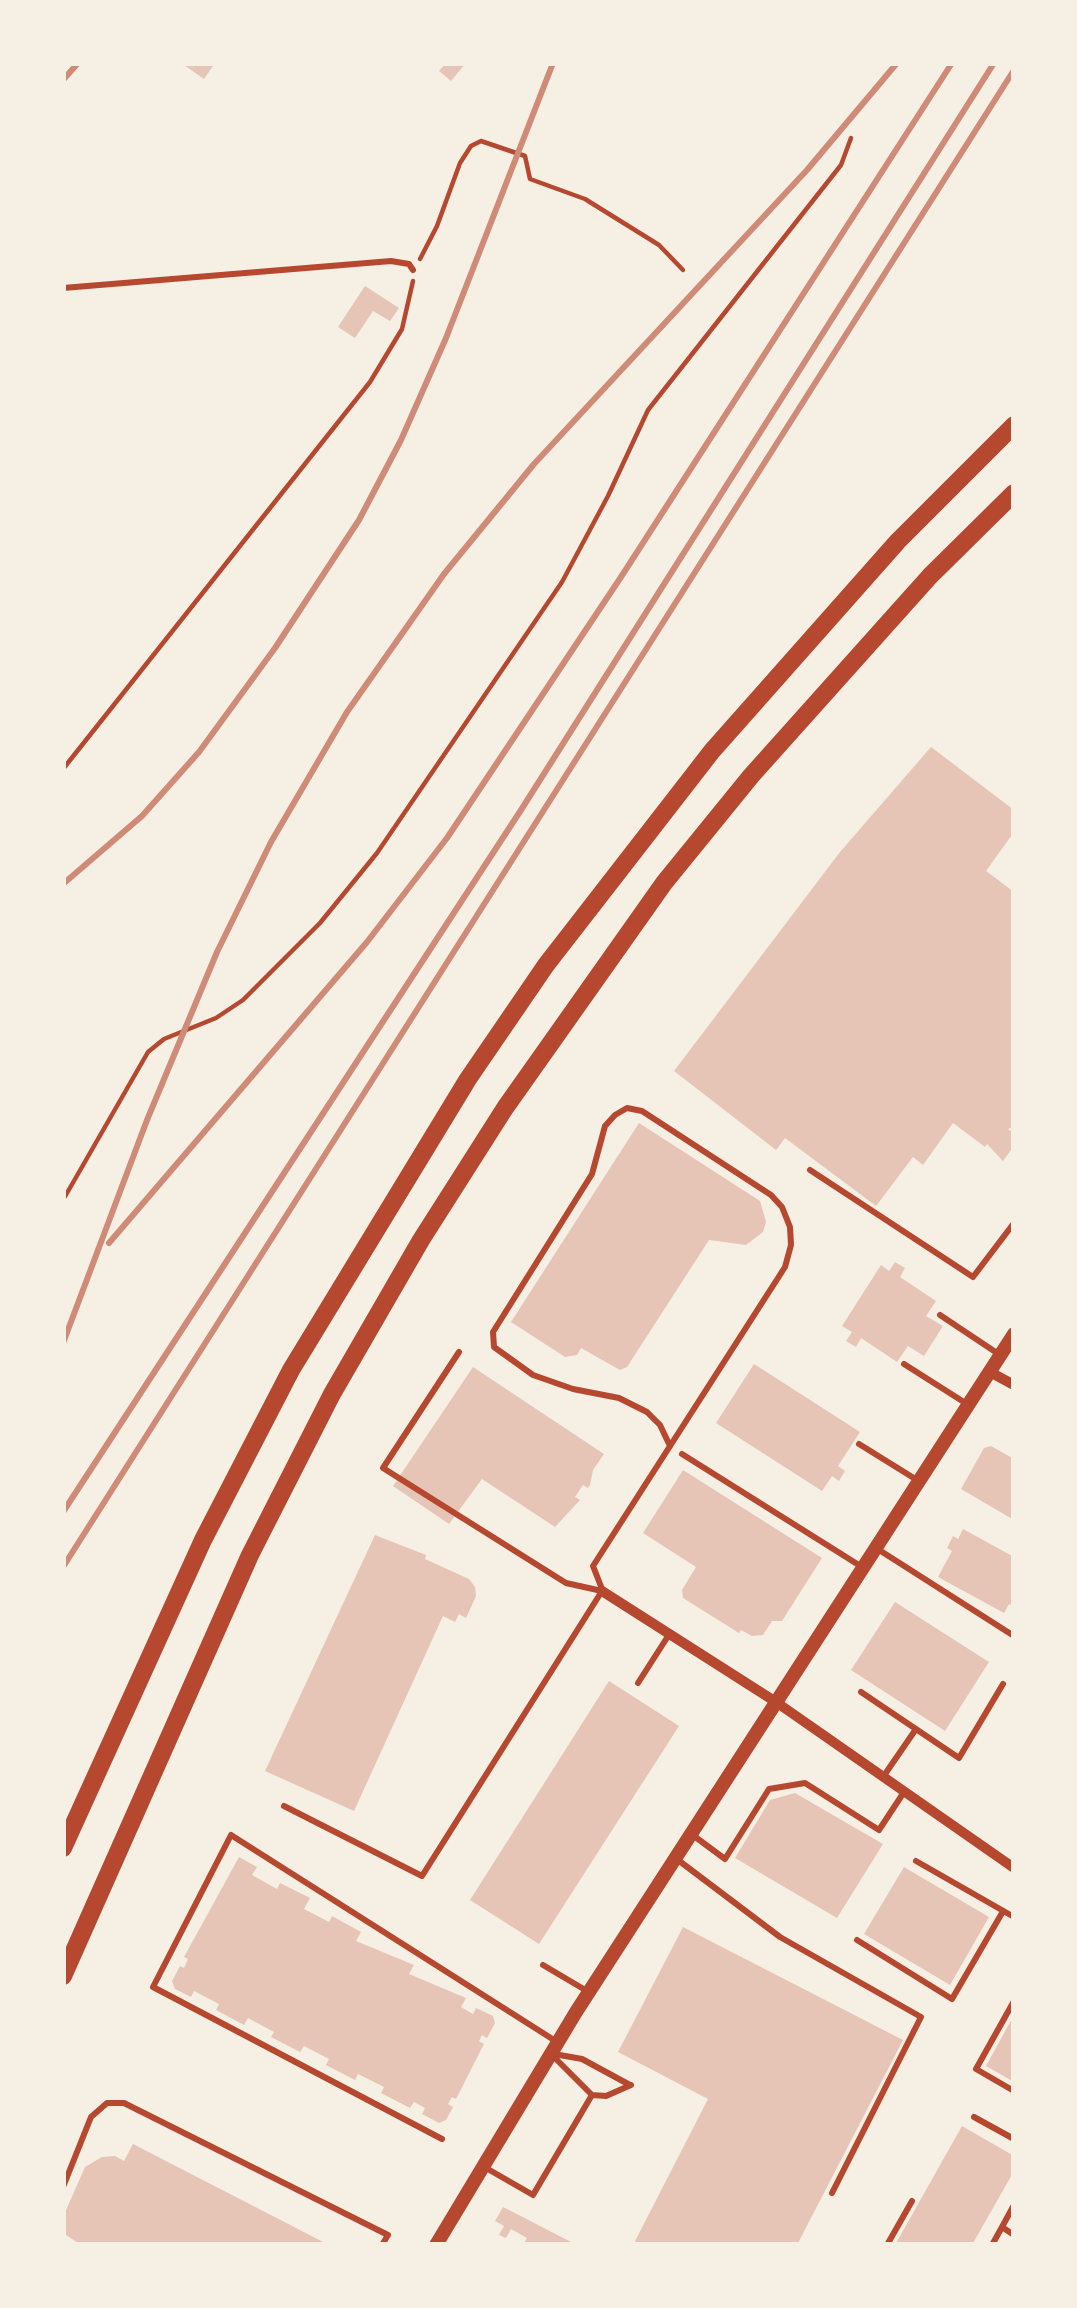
<!DOCTYPE html>
<style>
body{margin:0}
#map{position:relative;width:1077px;height:2308px;overflow:hidden;background:#f6efe4;font-family:"PT Serif",serif}
canvas{display:block}
.frame{position:absolute;inset:0;border:66px solid #f6efe4;pointer-events:none}
</style>
<div id="map">
<canvas width="1077" height="2308"></canvas>
<div class="frame"></div>
</div>
<script>
const ctx = document.querySelector('canvas').getContext('2d');
ctx.lineJoin = 'round';
function paint(path, color) { ctx.fillStyle = color; ctx.fill(path, 'evenodd'); }
const shape = rows => new Path2D(rows.map(r => 'M' + r).join(''));
function trace(path, color, width, dash) { ctx.strokeStyle = color; ctx.lineWidth = width; ctx.lineCap = dash ? 'butt' : 'round'; ctx.setLineDash(dash || []); ctx.stroke(path); }
const building = shape([
 [181,63,215,63,204,79],
 [446,63,466,63,451,81,439,71],
 [365,286,399,308,390,321,373,311,355,338,338,327],
 [931,747,1014,810,1014,832,986,871,1014,892,1014,1126,1008,1129,1014,1134,1014,1146,1003,1161,987,1144,985,1147,953,1123,923,1165,913,1157,876,1206,785,1138,776,1150,674,1071,840,852],
 [639,1123,760,1201,766,1222,763,1232,746,1245,709,1240,627,1367,620,1370,581,1348,577,1355,565,1357,511,1322],
 [895,1262,905,1268,900,1277,936,1301,926,1316,943,1326,924,1356,908,1346,897,1362,861,1338,856,1347,846,1341,852,1332,842,1326,881,1265,889,1271],
 [754,1364,860,1432,838,1466,845,1471,839,1481,832,1476,822,1491,716,1423],
 [473,1367,604,1454,593,1470,590,1485,588,1488,583,1485,575,1497,580,1500,555,1527,482,1479,449,1524,393,1486],
 [991,1446,1014,1459,1014,1520,961,1489,984,1448],
 [683,1470,822,1558,782,1621,772,1621,763,1635,752,1636,741,1630,739,1633,683,1598,682,1590,696,1567,643,1533],
 [963,1529,1014,1557,1014,1606,1009,1604,1004,1613,938,1577,952,1551,947,1548,953,1536,958,1539],
 [375,1535,426,1555,425,1559,469,1579,475,1587,476,1596,466,1618,459,1614,455,1622,443,1616,354,1811,265,1771],
 [895,1602,989,1662,945,1731,851,1670],
 [609,1681,679,1726,539,1944,470,1900],
 [795,1793,883,1844,837,1918,735,1858,770,1800],
 [239,1857,257,1867,252,1875,277,1889,280,1883,310,1898,304,1909,329,1922,332,1916,361,1932,356,1941,414,1965,409,1974,466,1998,461,2007,473,2014,476,2008,493,2016,495,2023,487,2038,482,2035,479,2041,484,2044,456,2099,452,2097,448,2104,453,2107,446,2120,439,2123,422,2114,425,2108,414,2102,410,2108,381,2093,384,2087,358,2074,355,2080,326,2065,329,2059,304,2046,300,2052,271,2037,274,2032,248,2018,244,2025,216,2010,219,2004,194,1991,191,1997,175,1989,172,1981,180,1966,184,1968,188,1959,184,1957],
 [904,1867,989,1917,950,1985,864,1934],
 [683,1927,903,2040,797,2245,633,2245,708,2099,618,2052],
 [1014,2015,1014,2082,986,2066],
 [962,2126,1014,2156,1014,2171,972,2245,895,2245],
 [133,2144,329,2245,81,2245,63,2233,63,2217,85,2167,102,2157,115,2156,124,2161],
 [503,2207,509,2210,577,2245,523,2245,527,2238,511,2229,506,2238,499,2235,504,2226,495,2221]
]);
const path = shape([
 [420,259,437,226,460,163,471,146,481,141,525,156,530,179,585,199,659,245,683,270],
 [63,769,370,382,402,329,413,281],
 [63,1200,148,1052,164,1039,216,1018,243,1000,320,923,377,853,562,582,608,496,648,410,841,165,851,138]
]);
const service = shape([
 [63,288,391,261,409,264,413,270],
 [810,1170,973,1277,1014,1223],
 [940,1315,997,1353],
 [459,1352,383,1468,566,1583,602,1591],
 [904,1364,967,1404],
 [859,1444,917,1480],
 [682,1454,862,1567],
 [876,1548,1014,1636],
 [602,1589,593,1566,785,1267,791,1245,790,1227,782,1207,771,1195,642,1111,627,1108,615,1115,605,1126,592,1174,493,1332,494,1347,533,1375,573,1389,619,1398,647,1412,660,1425,670,1446],
 [638,1683,670,1633],
 [861,1692,959,1758,1003,1684],
 [883,1777,916,1729],
 [284,1806,422,1876,602,1591],
 [694,1836,725,1859,769,1789,805,1783,879,1830,904,1792],
 [678,1860,780,1937,921,2017,832,2193],
 [916,1861,1014,1917],
 [857,1940,952,1999,1002,1913],
 [543,1965,587,1991],
 [1014,2001,976,2069,1014,2091],
 [554,2054,582,2059,630,2085],
 [553,2056,592,2095,606,2096,631,2085],
 [974,2117,1014,2139],
 [442,2139,153,1987,231,1835,554,2040],
 [486,2168,533,2195,592,2095],
 [63,2187,91,2117,107,2103,124,2103,388,2235,382,2245],
 [1014,2205,1002,2227,1014,2235],
 [887,2245,912,2201],
 [992,2245,1002,2227]
]);
const minor = shape([
 [990,1372,1014,1385],
 [602,1591,776,1702,1014,1868]
]);
const tertiary = shape([
 [436,2245,576,2012,1014,1334]
]);
const trunk = shape([
 [63,1848,203,1540,291,1370,468,1079,546,965,712,751,898,541,1014,425],
 [63,1976,250,1555,332,1394,421,1240,505,1108,664,883,751,776,930,576,1014,493]
]);
const rail = shape([
 [63,80,78,63],
 [63,884,142,816,199,752,275,648,359,520,401,440,446,338,553,63],
 [109,1243,367,942,447,838,621,577,952,63],
 [63,1343,147,1120,217,952,271,842,347,712,444,574,534,464,807,170,897,63],
 [63,1512,521,810,994,63],
 [63,1567,1014,70]
]);
paint(building, '#e6c5b7');
trace(path, '#b5482f', 4.5);
trace(service, '#b5482f', 6);
trace(minor, '#b5482f', 10);
trace(tertiary, '#b5482f', 14);
trace(trunk, '#b5482f', 18);
trace(rail, '#cf8b77', 6);
</script>
